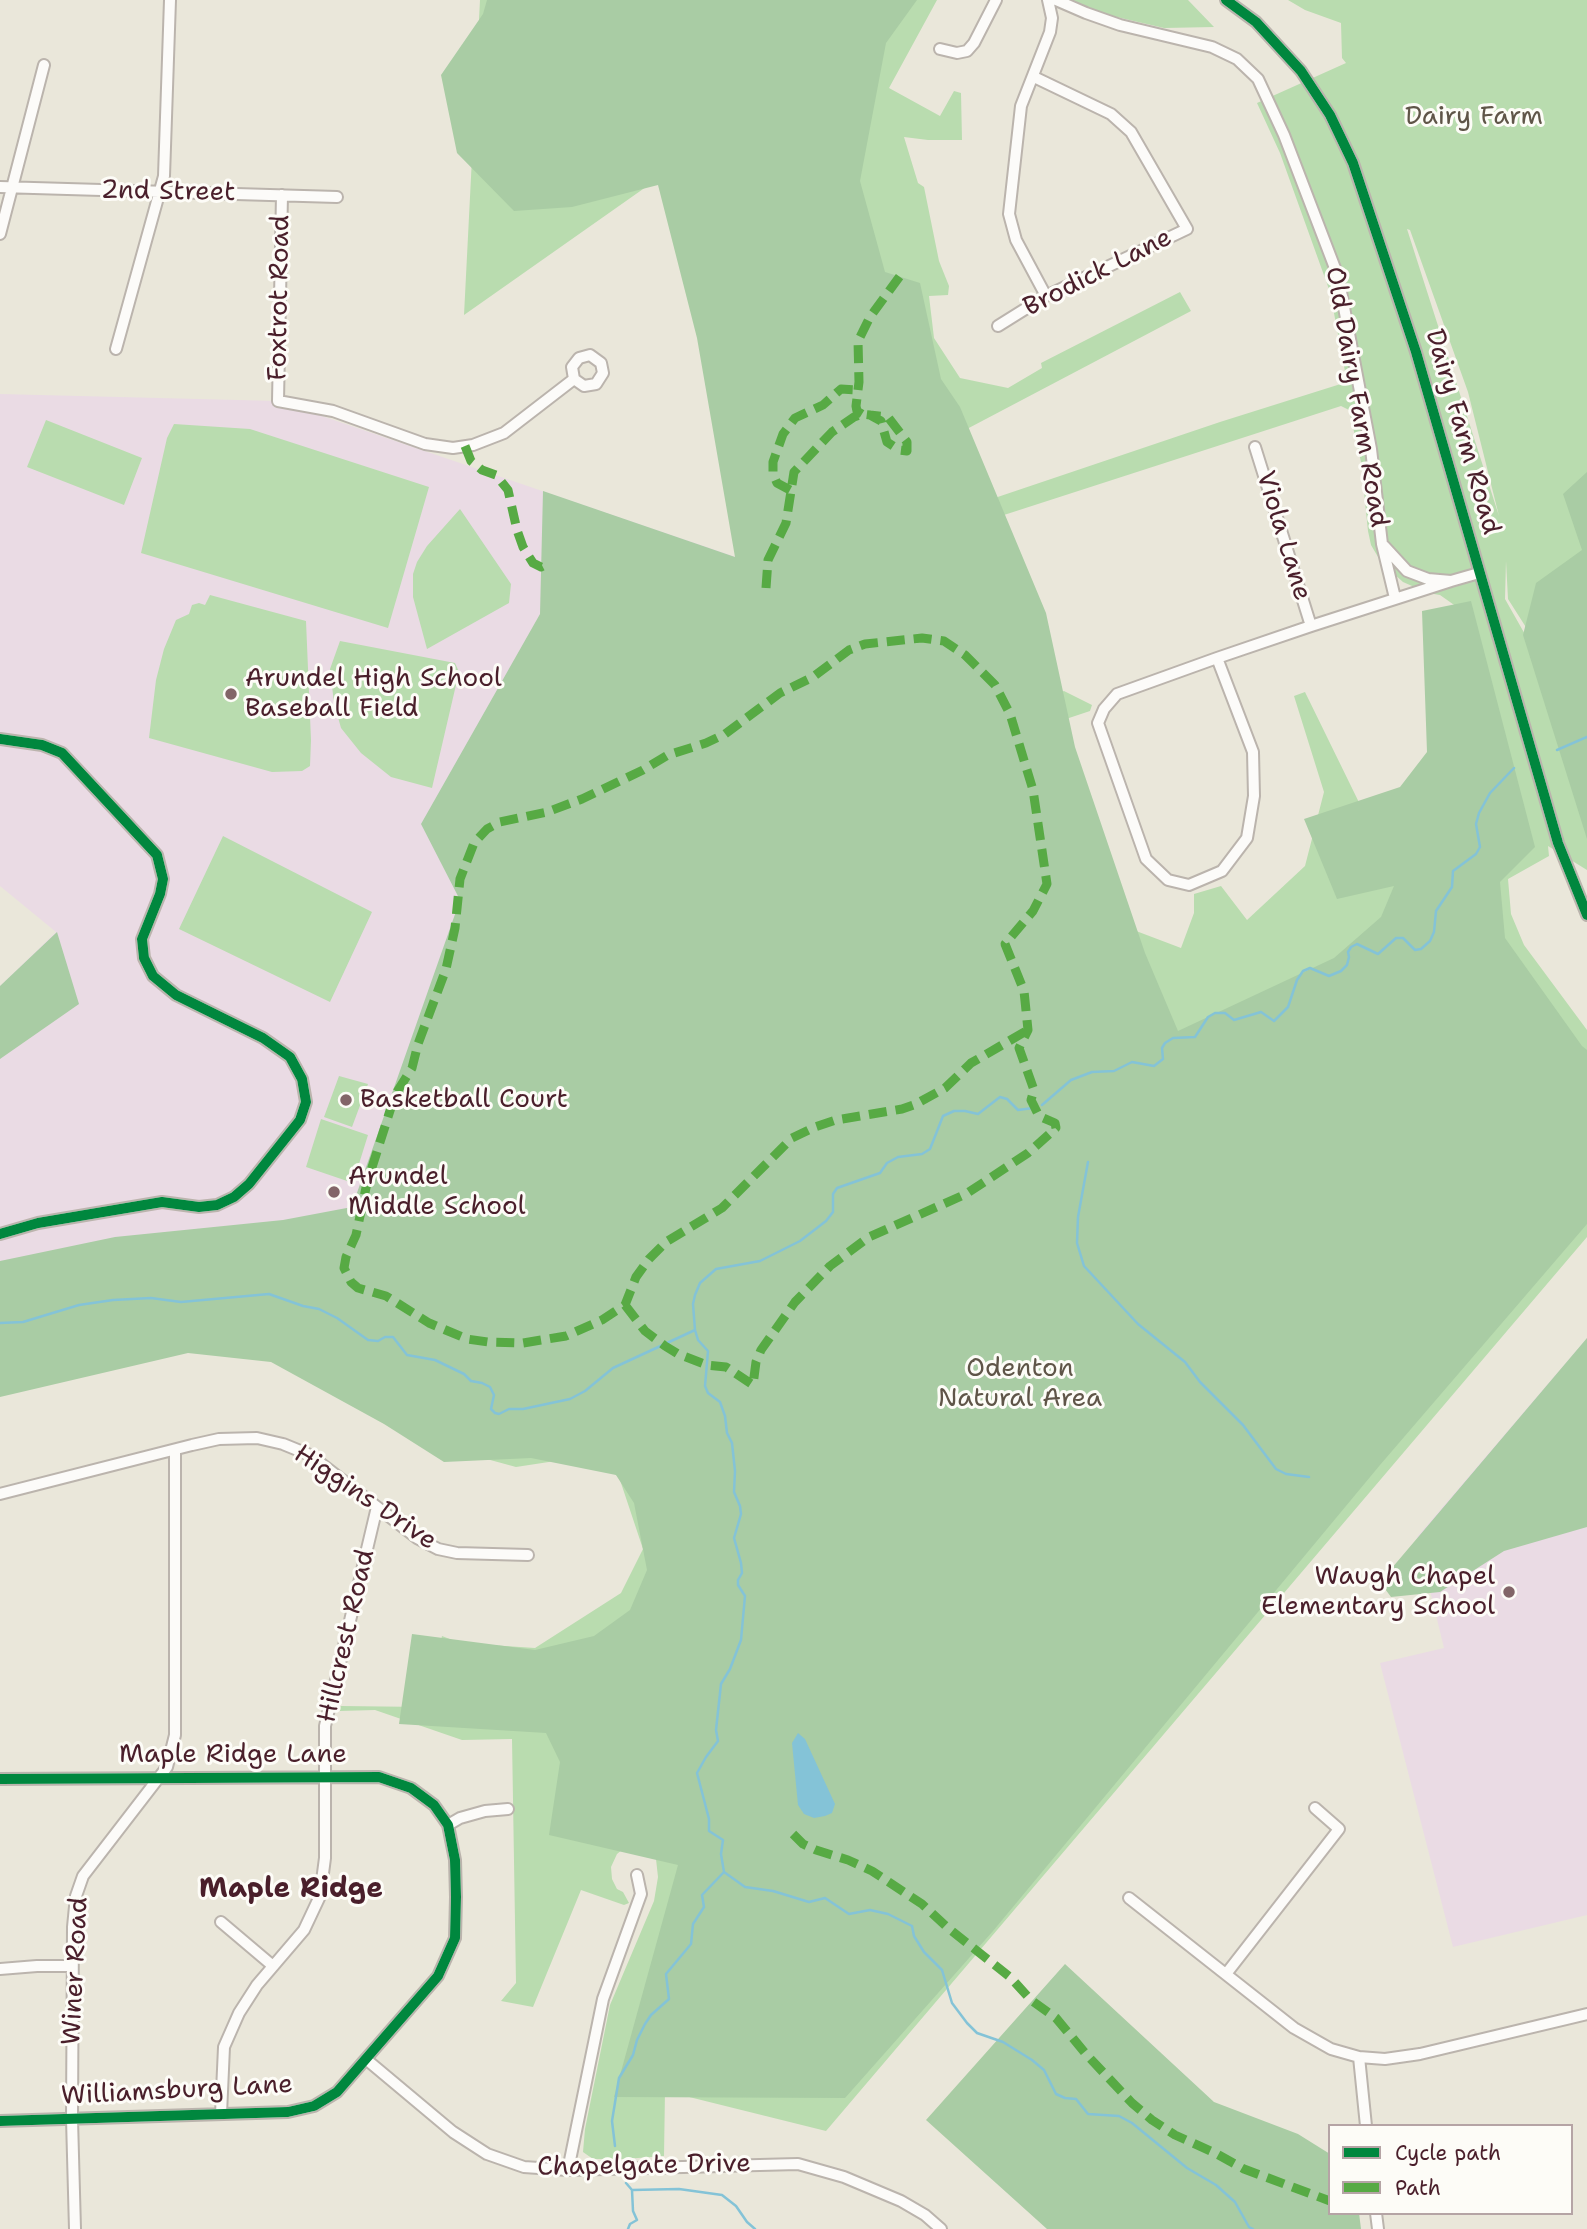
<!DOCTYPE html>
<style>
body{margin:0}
#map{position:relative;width:1587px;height:2229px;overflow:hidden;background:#eae7da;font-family:"Shantell Sans",sans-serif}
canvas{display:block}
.legend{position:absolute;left:1328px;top:2124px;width:245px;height:91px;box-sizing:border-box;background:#fdfcf7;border:2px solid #b5a4a5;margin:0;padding:9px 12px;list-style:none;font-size:21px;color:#4a1f2b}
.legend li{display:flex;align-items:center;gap:14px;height:35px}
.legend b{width:35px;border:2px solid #b5a4a5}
</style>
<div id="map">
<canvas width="1587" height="2229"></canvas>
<ul class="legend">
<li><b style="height:9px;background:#00873e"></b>Cycle path</li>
<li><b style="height:9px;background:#57aa44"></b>Path</li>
</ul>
</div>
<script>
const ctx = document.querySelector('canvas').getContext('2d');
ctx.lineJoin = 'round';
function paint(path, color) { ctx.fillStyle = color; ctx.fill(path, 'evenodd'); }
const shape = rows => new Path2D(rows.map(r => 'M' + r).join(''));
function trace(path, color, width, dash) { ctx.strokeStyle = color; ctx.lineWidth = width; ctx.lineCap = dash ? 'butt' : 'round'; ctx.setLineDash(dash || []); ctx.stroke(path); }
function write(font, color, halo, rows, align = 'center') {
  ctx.font = font + ' "Shantell Sans",sans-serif'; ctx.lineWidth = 6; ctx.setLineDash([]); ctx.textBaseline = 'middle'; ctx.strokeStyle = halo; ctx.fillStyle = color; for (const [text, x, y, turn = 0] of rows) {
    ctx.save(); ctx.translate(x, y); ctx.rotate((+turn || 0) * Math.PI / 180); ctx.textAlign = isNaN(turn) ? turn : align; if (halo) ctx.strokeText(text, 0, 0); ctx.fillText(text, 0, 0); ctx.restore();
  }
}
const built = shape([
 [0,394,278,401,736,557,490,1388,0,1323,0,986,56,932,0,886],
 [1587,1338,1587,1915,1453,1947,1380,1663,1444,1648,1417,1537]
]);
const green = shape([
 [480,0,937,0,889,88,940,116,954,91,961,93,962,140,928,140,904,137,918,183,924,187,939,261,949,286,948,295,929,296,934,338,960,378,1008,388,1042,368,1041,363,1180,292,1191,311,946,440,968,507,1220,422,1347,382,1330,292,1280,153,1257,103,1346,63,1342,58,1341,23,1305,10,1288,0,1587,0,1587,870,1548,846,1549,856,1508,879,1511,914,1524,945,1587,1030,1587,1237,826,2131,665,2091,664,2156,625,2159,593,2159,583,2152,585,2129,610,2005,654,1901,658,1877,656,1859,623,1849,617,1854,611,1867,612,1879,617,1889,623,1892,629,1903,624,1905,581,1890,533,2007,501,2001,516,1983,512,1739,462,1740,375,1710,339,1711,341,1706,425,1707,442,1636,460,1643,535,1648,621,1593,643,1549,619,1477,588,1456,516,1467,417,1440,325,1350,303,1306,736,557,705,182,663,175,464,315],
 [1407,229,1410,230,1468,392,1499,516],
 [1341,406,1349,410,1361,462,1368,531,1371,545,1381,562,1403,582,1428,593,1440,595,1467,614,1457,732,1372,829,1305,692,1294,696,1324,792,1305,866,1247,920,1221,886,1194,894,1194,913,1181,948,1115,923,1051,724,1090,711,1092,705,1064,691,1032,701,973,525],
 [1506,561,1508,599,1550,665,1535,652,1505,599],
 [1071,0,1188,0,1214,27,1164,28,1108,15],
 [46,420,142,458,124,505,27,467],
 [174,424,250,429,429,487,388,628,141,553,167,438],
 [460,509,511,584,509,603,427,649,413,597,413,574,417,562,427,546],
 [210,595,306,621,311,740,310,766,302,771,272,772,149,738,156,680,164,649,176,620,189,614,192,605,199,603,205,605],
 [340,641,455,663,459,672,432,788,391,777,361,753,341,728,334,703,330,669],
 [223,836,372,912,330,1002,179,929],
 [339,1076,368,1084,352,1127,324,1117],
 [321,1119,368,1135,353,1183,306,1167]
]);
const forest = shape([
 [487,0,917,0,886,43,860,181,885,272,920,283,941,379,960,407,1046,613,1075,747,1145,953,1178,1031,1334,958,1381,917,1394,886,1337,899,1304,819,1400,787,1427,752,1422,611,1471,601,1535,847,1500,882,1505,938,1582,1046,1587,1050,1587,1224,1380,1465,993,1931,845,2098,614,2097,678,1865,549,1835,560,1762,546,1733,399,1724,412,1634,535,1650,594,1636,630,1610,647,1570,634,1503,616,1475,531,1458,444,1462,384,1424,271,1362,188,1353,0,1397,0,1261,115,1237,283,1220,352,1207,460,900,421,824,540,614,543,491,735,557,697,338,658,185,572,207,514,211,457,153,441,75,483,14],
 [1587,472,1587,839,1523,635,1536,583,1582,550,1563,494],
 [57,932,79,1004,0,1059,0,986],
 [1587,1338,1587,1527,1504,1551,1440,1592,1391,1597,1380,1582],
 [1065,1964,1214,2102,1298,2134,1330,2154,1330,2213,1359,2213,1361,2229,1047,2229,926,2120]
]);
const water = shape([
 [798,1733,805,1739,835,1804,832,1813,825,1816,814,1818,804,1814,798,1805,792,1743]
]);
const stream = shape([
 [1557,750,1587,737],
 [1042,1105,1071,1080,1092,1072,1114,1071,1132,1062,1154,1066,1163,1059,1162,1048,1165,1043,1173,1038,1195,1037,1208,1017,1215,1013,1225,1013,1234,1020,1261,1012,1274,1021,1288,1007,1297,980,1303,971,1310,968,1329,976,1341,971,1347,965,1349,957,1348,952,1351,947,1357,944,1378,954,1396,938,1403,938,1415,950,1421,949,1430,941,1434,932,1436,911,1452,887,1453,871,1476,854,1480,847,1476,824,1479,813,1490,793,1514,768],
 [1088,1162,1078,1217,1077,1243,1084,1266,1138,1324,1185,1362,1200,1382,1243,1425,1276,1469,1286,1474,1309,1477],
 [0,1323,23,1322,79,1305,113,1300,151,1298,181,1302,269,1294,303,1306,319,1309,337,1318,368,1340,378,1341,385,1337,393,1337,407,1355,435,1360,464,1374,471,1381,482,1383,490,1387,494,1395,491,1409,495,1413,499,1414,509,1409,523,1409,570,1399,585,1391,613,1368,695,1330],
 [724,1872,745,1887,773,1891,809,1902,825,1898,849,1914,870,1910,888,1914,912,1926,914,1936,924,1952,942,1970,952,2003,967,2023,977,2033,1003,2042,1032,2060,1044,2070,1056,2094,1065,2098,1076,2099,1088,2114,1119,2116,1132,2123,1187,2168,1216,2185,1235,2202,1249,2227,1253,2229],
 [615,2146,612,2121,619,2078,633,2055,637,2040,645,2024,651,2015,669,1999,666,1974,691,1944,693,1924,704,1907,702,1895,724,1872,721,1854,723,1840,709,1831,709,1819,697,1773,706,1757,718,1741,716,1730,721,1684,730,1669,741,1640,745,1596,738,1585,738,1580,742,1573,741,1563,734,1538,741,1514,740,1506,734,1492,735,1471,732,1443,727,1433,725,1416,720,1402,708,1393,705,1386,708,1351,698,1340,695,1330,693,1304,695,1295,700,1283,716,1269,760,1261,800,1241,826,1221,833,1212,833,1194,837,1188,880,1173,887,1163,898,1157,922,1154,930,1149,943,1116,954,1111,965,1111,978,1114,1000,1097,1007,1099,1018,1110,1033,1108],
 [626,2183,632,2190,633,2211,637,2220,630,2224,628,2229],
 [632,2190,679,2189,722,2195,736,2206,747,2222,755,2229]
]);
const street = shape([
 [1056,0,1086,13,1120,25,1212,47,1237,59,1258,79,1284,135,1338,276,1371,449,1382,544,1395,598],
 [1226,0,1256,22,1301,71,1330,115,1353,163,1416,352,1558,843,1587,915],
 [940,49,957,53,967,51,974,43,996,0],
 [0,187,337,197],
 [282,195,278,401,333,411,425,444,453,448,473,445,504,433,574,379,584,386,596,384,603,373,601,363,590,355,579,358,572,367,574,379],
 [0,234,44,65],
 [1046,296,1016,240,1009,214,1021,106,1050,32,1052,18,1048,0],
 [998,326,1046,296,1187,229,1131,132,1111,114,1034,77],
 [116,349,164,176,170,0],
 [1255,447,1311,626],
 [1384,546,1407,571,1428,579,1451,581,1479,573],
 [1217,658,1253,752,1254,796,1247,838,1222,871,1189,885,1168,880,1146,859,1098,723,1104,709,1117,694,1217,658,1311,626,1451,581],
 [0,739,42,745,62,753,157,855,163,879,160,894,142,939,144,958,153,976,176,995,263,1038,290,1057,302,1079,306,1102,300,1120,249,1184,234,1197,217,1205,199,1207,162,1202,38,1223,0,1234],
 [0,1494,192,1445,219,1439,257,1438,283,1444,310,1455,417,1538,438,1549,457,1553,528,1555],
 [0,1779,379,1777,411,1788,434,1805,448,1825,455,1860,456,1897,455,1938,438,1976,337,2092,314,2106,288,2112,0,2121],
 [448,1825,460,1818,485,1811,508,1809],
 [1129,1898,1294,2028,1331,2049,1359,2057,1385,2059,1420,2054,1587,2014],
 [221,1922,273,1966],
 [0,1969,37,1966,72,1966],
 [1226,1974,1339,1829,1315,1808],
 [1359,2057,1366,2126],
 [367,2060,453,2132,487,2154,524,2167,568,2170,798,2164,844,2177,901,2201,925,2215,941,2229],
 [221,2114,224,2047,239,2013,257,1985,304,1930,320,1896,325,1858,325,1726,377,1507],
 [568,2170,603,1999,641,1894,637,1875],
 [1376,2213,1378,2229],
 [75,2229,72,2119,73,1927,76,1896,83,1876,167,1767,175,1735,175,1450]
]);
const quiet = shape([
 [862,414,857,411,856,406,859,382,858,341,870,317,900,276],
 [465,446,471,461,482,470,496,475,508,490,517,530,523,547,533,563,541,567,547,564],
 [790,490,777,483,773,474,773,462,783,434,795,418,823,405,841,389,859,390],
 [766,588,768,560,786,523,794,472,832,432,854,417,862,414,870,415,881,421,887,442,899,450,907,451,907,442,888,417,870,415],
 [625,1305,645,1331,665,1346,678,1354,707,1365,726,1367,753,1385,756,1362,761,1350,795,1302,830,1266,869,1237,966,1194,1028,1153,1056,1128,1055,1123,1039,1116,1031,1100,1034,1090,1019,1048,1028,1030,1024,991,1005,944,1033,911,1047,884,1033,790,1010,714,995,685,965,655,944,641,922,638,865,644,849,650,813,677,780,693,725,734,706,743,668,755,643,770,582,799,547,812,500,822,487,829,474,843,460,879,455,928,446,969,418,1044,412,1068,395,1095,367,1183,356,1235,346,1257,344,1268,351,1282,358,1288,386,1296,429,1323,467,1339,488,1342,523,1343,566,1336,602,1320,625,1305,636,1277,649,1259,666,1242,722,1208,792,1138,815,1127,836,1120,902,1109,916,1104,945,1088,971,1063,1028,1030],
 [793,1834,803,1844,816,1850,848,1860,872,1871,922,1904,948,1928,1010,1977,1031,2000,1056,2018,1086,2054,1132,2103,1152,2120,1175,2135,1215,2153,1244,2169,1330,2201]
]);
const cycleway = shape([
 [1226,0,1256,22,1301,71,1330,115,1353,163,1416,352,1558,843,1587,915],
 [0,739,42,745,62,753,157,855,163,879,160,894,142,939,144,958,153,976,176,995,263,1038,290,1057,302,1079,306,1102,300,1120,249,1184,234,1197,217,1205,199,1207,162,1202,38,1223,0,1234],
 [0,1779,379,1777,411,1788,434,1805,448,1825,455,1860,456,1897,455,1938,438,1976,337,2092,314,2106,288,2112,0,2121]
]);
const markers = [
 [231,694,7,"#826568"],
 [346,1100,7,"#826568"],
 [334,1192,7,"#826568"],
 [1509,1592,7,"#826568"]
];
const parkNames = [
 ["Dairy Farm",1474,117],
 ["Odenton",1020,1369],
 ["Natural Area",1020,1399]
];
const streetNames = [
 ["2nd Street",168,192,1],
 ["Brodick Lane",1098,273,-27],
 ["Foxtrot Road",280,298,-89],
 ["Old Dairy Farm Road",1356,397,80],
 ["Dairy Farm Road",1462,432,74],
 ["Viola Lane",1283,536,73],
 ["Higgins Drive",365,1498,34],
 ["Hillcrest Road",347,1636,-77],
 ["Maple Ridge Lane",233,1755],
 ["Winer Road",76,1971,-87],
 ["Williamsburg Lane",177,2091,-3],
 ["Chapelgate Drive",644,2166,-1]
];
const poiNames = [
 ["Arundel High School",245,679],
 ["Baseball Field",245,709],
 ["Basketball Court",360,1100],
 ["Arundel",348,1177],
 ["Middle School",348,1207],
 ["Waugh Chapel",1495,1577,"right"],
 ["Elementary School",1495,1607,"right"]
];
const neighbourhoodNames = [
 ["Maple Ridge",291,1890]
];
paint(built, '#eadbe4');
paint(green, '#b9dcaf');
paint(forest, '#a9cca4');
paint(water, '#84c3d7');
trace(stream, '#84c3d7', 2.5);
trace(street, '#bbb4ad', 14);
trace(street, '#fcfbf9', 10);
trace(quiet, '#57aa44', 9, [18, 9]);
trace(cycleway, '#00873e', 10);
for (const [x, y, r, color] of markers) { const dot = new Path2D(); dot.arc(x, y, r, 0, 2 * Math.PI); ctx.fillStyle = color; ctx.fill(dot); trace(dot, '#fdfcf7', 2.5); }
write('26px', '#5f5548', '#fdfcf7', parkNames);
write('26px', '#4a1f2b', '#fdfcf7', streetNames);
write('26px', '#4a1f2b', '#fdfcf7', poiNames, 'left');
write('bold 28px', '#4a1f2b', '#fdfcf7', neighbourhoodNames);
</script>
